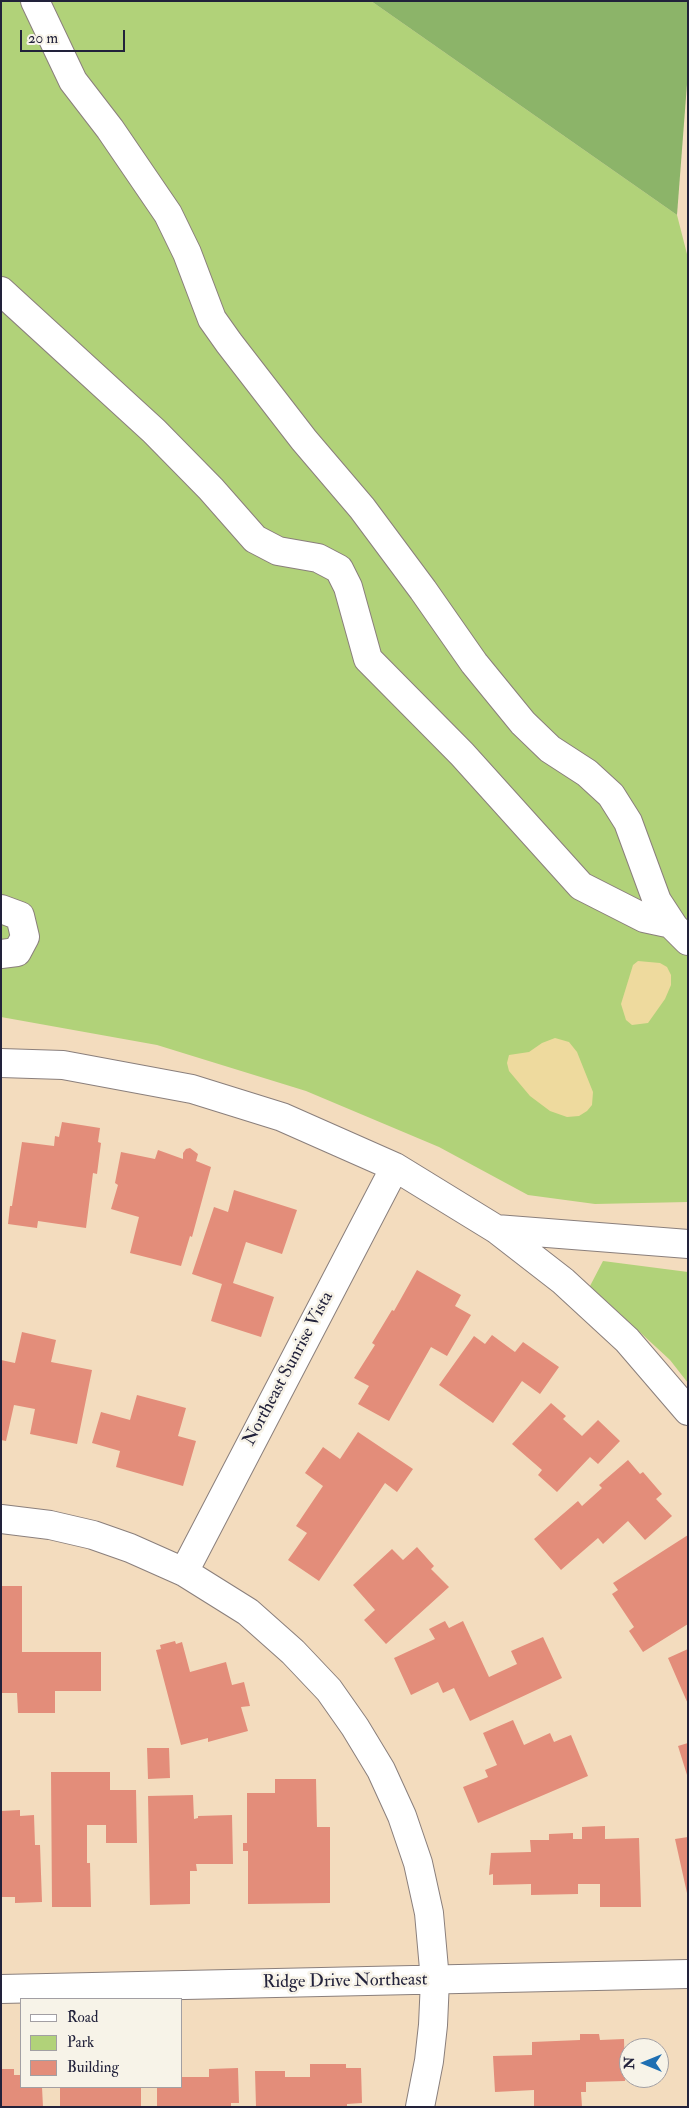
<!DOCTYPE html>
<style>
body{margin:0}
#map{position:relative;width:689px;height:2108px;overflow:hidden;background:#f3dcbe;font-family:"IM FELL Double Pica",serif}
canvas{display:block}
.frame{position:absolute;inset:0;border:2px solid #22223b;pointer-events:none}
.legend{position:absolute;left:20px;top:1998px;width:162px;height:90px;box-sizing:border-box;background:#f7f3e8;border:1px solid #a29fa3;margin:0;padding:6px 9px;list-style:none;font-size:15px;color:#22223b}
.legend li{display:flex;align-items:center;gap:10px;height:25px}
.legend b{width:25px;border:1px solid #a29fa3}
.north{position:absolute;left:619px;top:2038px;width:50px;height:50px;box-sizing:border-box;background:#f7f3e8;border:1px solid #a29fa3;border-radius:50%;rotate:270deg;font-size:14px;font-weight:700;line-height:20px;text-align:center;color:#22223b}
.north::after{content:'';display:block;margin:auto;width:18px;height:22px;background:#1f6fb2;clip-path:polygon(50% 0,100% 100%,50% 72%,0 100%)}
.scale{position:absolute;left:20px;top:30px;width:105px;height:22px;box-sizing:border-box;border:2px solid #22223b;border-top:0;padding-left:6px;font-size:15px;line-height:18px;white-space:nowrap;color:#22223b;-webkit-text-stroke:4px #f7f3e8;paint-order:stroke}
</style>
<div id="map">
<canvas width="689" height="2108"></canvas>
<div class="frame"></div>
<ul class="legend">
<li><b style="height:6px;background:#fff"></b>Road</li>
<li><b style="height:14px;background:#b1d279"></b>Park</li>
<li><b style="height:14px;background:#e38d7a"></b>Building</li>
</ul>
<div class="north">N</div>
<div class="scale">20 m</div>
</div>
<script>
const ctx = document.querySelector('canvas').getContext('2d');
ctx.lineJoin = 'round';
function paint(path, color) { ctx.fillStyle = color; ctx.fill(path, 'evenodd'); }
const shape = rows => new Path2D(rows.map(r => 'M' + r).join(''));
function trace(path, color, width, dash) { ctx.strokeStyle = color; ctx.lineWidth = width; ctx.lineCap = dash ? 'butt' : 'round'; ctx.setLineDash(dash || []); ctx.stroke(path); }
function write(font, color, halo, rows, align = 'center') {
  ctx.font = font + ' "IM FELL Double Pica",serif'; ctx.lineWidth = 5; ctx.setLineDash([]); ctx.textBaseline = 'middle'; ctx.strokeStyle = halo; ctx.fillStyle = color; for (const [text, x, y, turn = 0] of rows) {
    ctx.save(); ctx.translate(x, y); ctx.rotate((+turn || 0) * Math.PI / 180); ctx.textAlign = isNaN(turn) ? turn : align; if (halo) ctx.strokeText(text, 0, 0); ctx.fillText(text, 0, 0); ctx.restore();
  }
}
const green = shape([
 [1,1,371,1,677,215,688,258,688,1202,595,1204,528,1195,439,1147,306,1091,157,1045,1,1017],
 [603,1261,688,1272,688,1383,670,1360,590,1286]
]);
const forest = shape([
 [371,1,688,1,688,71,677,215]
]);
const sand = shape([
 [638,961,660,963,667,967,671,975,671,985,665,999,648,1023,632,1025,626,1020,621,1004,633,965],
 [555,1038,569,1042,577,1052,593,1092,592,1105,587,1111,579,1116,567,1117,550,1111,530,1096,509,1071,507,1063,509,1055,529,1052,542,1043]
]);
const building = shape([
 [62,1122,100,1128,98,1142,101,1143,97,1174,93,1173,86,1228,38,1221,37,1228,8,1224,10,1206,12,1206,22,1142,54,1146,55,1136,59,1137],
 [190,1148,198,1154,196,1161,211,1167,192,1237,190,1236,181,1266,130,1253,139,1217,111,1209,118,1185,115,1183,121,1152,155,1159,158,1150,183,1159,183,1153,186,1149],
 [234,1190,297,1210,282,1254,246,1242,233,1283,274,1297,261,1337,211,1321,222,1284,192,1274,214,1207,228,1212],
 [417,1270,461,1295,455,1306,471,1315,447,1356,431,1347,389,1421,358,1404,369,1386,354,1378,375,1345,372,1343,392,1310,394,1311],
 [22,1332,56,1340,51,1362,92,1370,77,1444,30,1434,35,1409,14,1405,6,1441,1,1440,1,1360,15,1363],
 [492,1335,515,1352,523,1342,559,1367,540,1394,522,1381,493,1423,439,1385,474,1336,485,1344],
 [137,1395,186,1408,178,1436,196,1441,183,1486,116,1467,120,1451,92,1443,101,1412,130,1420],
 [551,1403,566,1416,563,1419,582,1436,598,1420,620,1441,598,1464,590,1457,557,1492,538,1475,542,1470,512,1444],
 [358,1432,413,1469,397,1492,385,1483,319,1581,288,1560,307,1533,296,1526,323,1486,305,1473,323,1447,340,1459],
 [628,1460,640,1474,643,1472,662,1494,656,1499,672,1516,645,1540,628,1521,603,1544,598,1538,561,1570,534,1539,578,1501,582,1506,602,1488,599,1485],
 [688,1535,688,1624,643,1652,629,1631,634,1627,612,1594,618,1590,613,1583],
 [417,1547,434,1566,431,1569,449,1587,386,1644,364,1620,375,1610,353,1585,392,1549,403,1560],
 [1,1586,22,1586,22,1652,101,1652,101,1691,55,1691,55,1713,18,1713,17,1693,1,1693],
 [445,1621,449,1628,463,1621,489,1677,517,1664,511,1651,543,1637,562,1678,470,1721,454,1688,443,1693,438,1682,411,1695,394,1658,435,1639,429,1629],
 [175,1641,176,1644,182,1642,190,1672,226,1662,232,1685,244,1682,250,1706,241,1707,248,1731,208,1742,208,1738,181,1745,156,1650,161,1649,160,1645],
 [688,1649,688,1704,668,1658],
 [513,1720,524,1745,550,1733,554,1742,571,1735,588,1776,478,1823,463,1787,488,1777,485,1770,497,1765,483,1733],
 [688,1743,688,1775,687,1775,678,1746],
 [147,1748,169,1748,170,1778,148,1779],
 [51,1772,110,1772,110,1790,136,1790,137,1843,106,1843,106,1825,87,1825,87,1863,90,1863,91,1907,52,1907],
 [275,1779,316,1779,317,1827,330,1827,330,1903,248,1904,248,1851,243,1851,243,1843,247,1843,247,1793,275,1793],
 [193,1795,194,1819,198,1818,198,1816,232,1815,233,1864,196,1864,197,1871,190,1871,190,1904,150,1905,148,1796],
 [20,1810,20,1816,34,1815,35,1845,40,1845,42,1902,15,1903,15,1897,1,1897,1,1811],
 [605,1826,605,1839,639,1838,641,1907,600,1907,600,1884,578,1884,578,1894,531,1895,531,1884,493,1885,493,1874,489,1875,491,1853,531,1852,530,1840,549,1840,549,1834,573,1833,573,1839,582,1839,582,1827],
 [688,1837,688,1893,687,1893,675,1839],
 [580,2034,599,2034,600,2040,624,2039,625,2081,586,2082,586,2092,581,2092,582,2107,534,2107,534,2090,495,2092,493,2056,532,2055,532,2042,580,2040],
 [310,2064,346,2064,346,2068,361,2068,362,2103,347,2104,347,2107,256,2107,255,2071,285,2071,285,2077,310,2077],
 [238,2068,239,2103,231,2103,231,2107,157,2107,157,2087,181,2087,181,2077,209,2077,209,2069],
 [1,2069,14,2069,14,2075,21,2075,21,2087,42,2087,43,2107,1,2107],
 [60,2087,141,2087,141,2107,60,2107]
]);
const minor = shape([
 [35,1,73,81,110,129,168,214,187,253,212,319,229,343,304,440,362,508,423,590,474,663,523,723,550,749,587,773,611,795,628,822,657,901,674,927,688,941],
 [1,291,154,431,211,489,255,539,278,551,318,558,339,569,348,587,368,659,462,754,581,886,644,918,672,924],
 [1,909,20,916,25,937,17,952,1,954],
 [1,1063,63,1065,192,1089,282,1117,395,1167,496,1229,563,1281,627,1340,688,1411],
 [496,1229,688,1244],
 [1,1519,50,1525,93,1535,130,1548,184,1572,248,1612,293,1652,329,1690,355,1727,381,1770,402,1816,418,1863,429,1913,435,1980,433,2025,429,2061,420,2107],
 [184,1572,395,1167],
 [1,1989,688,1974]
]);
const streetNames = [
 ["Northeast Sunrise Vista",289,1369,-62],
 ["Ridge Drive Northeast",345,1982,-1]
];
paint(green, '#b1d279');
paint(forest, '#8cb469');
paint(sand, '#eeda9e');
paint(building, '#e38d7a');
trace(minor, '#8a7f7c', 30);
trace(minor, '#fff', 28);
write('18px', '#22223b', '#f7f3e8', streetNames);
</script>
